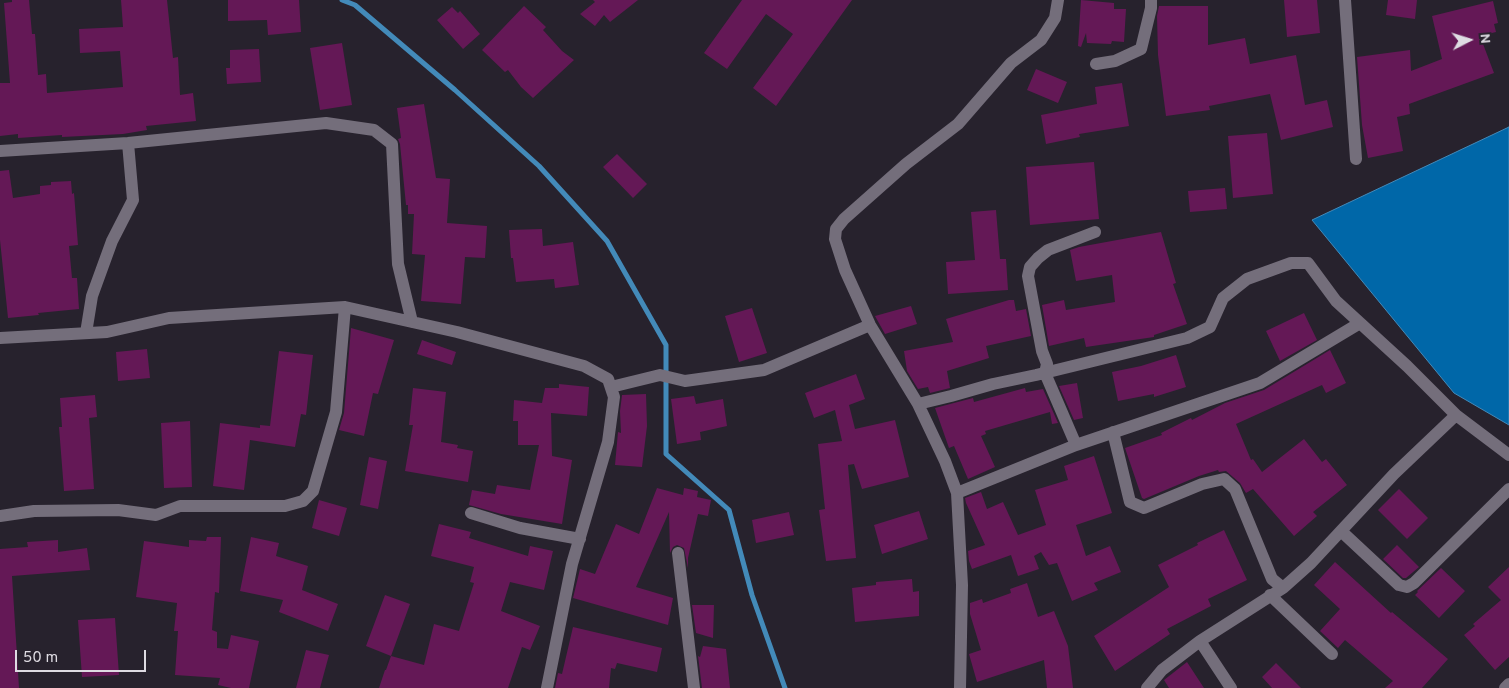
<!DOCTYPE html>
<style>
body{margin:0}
#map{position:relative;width:1509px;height:688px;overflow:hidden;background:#27222d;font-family:Overpass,sans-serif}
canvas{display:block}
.north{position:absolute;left:1444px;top:15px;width:50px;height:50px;-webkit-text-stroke:4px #27222d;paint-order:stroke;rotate:85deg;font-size:14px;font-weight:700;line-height:20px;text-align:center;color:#dedbe2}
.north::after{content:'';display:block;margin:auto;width:18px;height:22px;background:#dedbe2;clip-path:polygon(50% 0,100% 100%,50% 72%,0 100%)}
.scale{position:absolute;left:15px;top:650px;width:131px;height:22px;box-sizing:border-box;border:2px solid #dedbe2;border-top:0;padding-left:6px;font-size:15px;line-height:18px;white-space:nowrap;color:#dedbe2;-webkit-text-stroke:4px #27222d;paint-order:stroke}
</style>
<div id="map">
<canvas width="1509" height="688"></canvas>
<div class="north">N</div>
<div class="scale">50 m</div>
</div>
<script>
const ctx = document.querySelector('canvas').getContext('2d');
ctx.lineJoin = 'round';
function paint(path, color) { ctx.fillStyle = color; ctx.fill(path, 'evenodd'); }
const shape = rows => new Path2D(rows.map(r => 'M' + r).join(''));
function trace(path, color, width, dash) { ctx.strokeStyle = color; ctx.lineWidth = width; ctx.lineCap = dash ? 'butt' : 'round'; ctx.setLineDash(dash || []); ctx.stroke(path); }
const water = shape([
 [1509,127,1509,425,1454,393,1312,220,1509,127]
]);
const stream = shape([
 [342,0,355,5,455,90,539,166,607,241,666,345,666,454,729,510,752,595,785,688]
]);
const building = shape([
 [12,0,29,0,32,34,35,34,38,75,46,74,47,93,123,87,120,51,80,53,79,29,123,27,121,0,167,0,173,58,178,57,180,95,193,93,196,121,146,126,147,130,123,134,62,137,62,135,18,138,18,134,0,136,0,83,10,83,4,3,12,2],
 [228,0,299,0,301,32,268,35,267,20,228,21],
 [593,0,638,0,610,22,604,15,595,26,580,14,595,2],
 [742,0,852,0,776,106,753,88,793,34,766,14,727,69,704,53],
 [1081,0,1114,3,1114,9,1126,9,1124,42,1112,41,1111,44,1087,43,1086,33,1081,47,1078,46],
 [1284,0,1317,0,1320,33,1287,37],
 [1388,0,1417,0,1415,19,1386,15],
 [1493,1,1498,23,1494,24,1496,32,1480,36,1494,73,1409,104,1410,114,1397,117,1403,151,1368,158,1362,125,1357,57,1410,50,1411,71,1442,59,1432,16],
 [524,6,546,27,543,30,562,51,574,60,533,98,521,87,508,70,505,72,482,50],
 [1159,6,1208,6,1208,45,1245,38,1250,64,1296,55,1305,105,1327,100,1333,127,1281,140,1270,94,1209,106,1210,110,1166,116,1158,55,1157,16],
 [452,7,458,13,460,11,480,34,463,49,437,20],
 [342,43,352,105,320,110,310,48],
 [259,49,261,82,227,84,226,68,230,68,230,50],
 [1036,69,1067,82,1058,103,1027,90],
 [1122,83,1129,126,1079,134,1080,137,1046,144,1041,115,1097,104,1095,87],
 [424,104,436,178,450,179,447,223,487,226,485,258,465,257,461,304,421,301,425,255,412,254,414,214,408,214,408,205,406,205,400,144,398,139,401,138,397,108],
 [1267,133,1273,194,1233,198,1228,136],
 [617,154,647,184,633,198,603,167],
 [1094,162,1099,219,1030,225,1026,167],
 [9,170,13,198,40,194,40,186,51,185,51,182,71,181,72,194,74,193,78,245,69,246,72,278,77,278,79,309,38,313,39,315,8,318,0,240,0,171],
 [1225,188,1227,209,1190,212,1188,191],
 [996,210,1000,259,1006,259,1008,290,948,294,946,262,975,260,971,212],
 [542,229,543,246,573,242,579,285,555,288,554,279,516,282,513,258,511,258,509,230],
 [1161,232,1176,283,1173,284,1187,324,1154,335,1154,337,1086,347,1084,338,1049,346,1042,305,1064,300,1066,310,1115,302,1112,275,1076,281,1070,250,1079,247],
 [1009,300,1014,300,1016,311,1026,309,1031,336,986,346,989,358,947,371,950,388,930,393,928,387,918,389,907,371,904,351,953,342,946,319],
 [911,306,917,324,885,334,875,316],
 [752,308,767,353,739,362,725,316],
 [1304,313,1317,340,1280,361,1266,331],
 [351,328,394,340,378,394,373,393,364,436,339,430,344,413],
 [422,340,456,352,452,365,417,354],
 [147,349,150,378,118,381,116,352],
 [1330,350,1346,383,1326,393,1322,385,1236,424,1251,460,1253,459,1262,472,1304,439,1322,462,1326,459,1347,485,1313,512,1317,516,1294,536,1253,489,1246,493,1240,483,1226,471,1219,472,1218,470,1199,476,1144,499,1142,498,1125,448,1162,435,1161,433,1191,418,1192,420,1225,403,1264,390],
 [279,351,313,355,306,415,301,414,295,447,250,440,244,490,213,486,220,423,260,428,260,425,270,426],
 [1176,355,1186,387,1154,397,1154,394,1118,401,1112,372,1141,366],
 [856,374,865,399,849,405,855,429,895,420,909,477,862,489,854,464,848,465,856,558,826,561,819,510,825,509,818,444,842,441,835,410,814,418,805,393],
 [1077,383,1083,418,1074,420,1059,386],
 [559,384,589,387,587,416,551,413,552,456,572,460,562,524,501,514,469,505,472,490,495,494,497,485,530,490,539,445,518,445,518,421,513,421,514,400,542,403,545,388,559,388],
 [413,388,446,392,441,442,458,445,457,448,473,451,468,482,405,471,413,425,409,425],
 [1025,388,1026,392,1043,389,1058,423,1052,424,1050,412,985,431,986,434,981,436,995,467,968,479,954,446,949,448,935,408,973,398,974,402],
 [646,394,647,426,642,467,615,465,618,432,621,433,620,411,622,395],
 [95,395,97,417,89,418,94,489,64,491,59,427,62,427,60,398],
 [694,396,696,404,723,399,727,426,700,432,701,440,677,444,671,399],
 [190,421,192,487,164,488,161,423],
 [1094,456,1112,513,1076,525,1086,556,1110,546,1121,572,1094,583,1098,590,1072,601,1057,563,1049,565,1041,552,1034,556,1039,569,1018,576,1011,555,972,569,969,561,968,551,985,545,966,503,965,498,981,492,987,509,1003,502,1018,535,1046,525,1035,490,1068,480,1064,466],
 [369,457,387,461,378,509,360,505],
 [657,488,683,495,684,488,698,491,697,497,711,500,708,516,698,514,688,558,688,568,684,548,677,545,673,547,670,553,669,512,636,587,673,598,668,625,573,598,580,569,595,574,616,524,639,534],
 [1399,489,1428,518,1407,539,1378,510],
 [319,500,347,508,339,536,312,528],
 [919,511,928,539,882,554,874,525],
 [789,512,794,535,756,543,752,520],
 [439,524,471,532,469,538,528,556,530,546,553,551,544,590,510,582,501,611,540,626,530,650,522,647,508,688,379,688,385,670,386,670,391,656,424,665,434,624,459,631,474,583,470,582,474,567,431,556],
 [1224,530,1247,580,1208,599,1211,606,1167,629,1170,634,1115,671,1094,636,1169,587,1158,565,1198,545,1197,543],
 [207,537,221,537,219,593,215,592,212,630,217,632,217,648,228,649,231,635,259,641,249,688,231,688,218,685,220,678,175,675,178,631,174,631,177,603,136,597,144,541,189,547,189,540,206,541],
 [251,537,279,543,276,556,308,566,302,590,338,604,328,631,279,612,283,600,240,591],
 [58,540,58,552,87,548,90,570,12,576,19,688,0,688,0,549,28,547,27,542],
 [1397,545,1419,567,1406,578,1403,578,1383,559],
 [1335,562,1391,613,1392,612,1448,659,1422,688,1385,688,1393,681,1345,640,1338,648,1320,631,1340,609,1314,585],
 [1509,567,1509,657,1495,670,1464,635,1475,626,1473,624,1501,600,1488,587],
 [1441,568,1465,591,1439,618,1415,595,1418,592,1417,591],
 [912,579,913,592,919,591,919,616,855,622,852,588,876,585,876,582],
 [1027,583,1038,617,1054,611,1068,646,1073,688,1047,688,1044,660,977,682,969,654,981,650,970,614,970,603,982,599,983,603,1011,593,1010,589],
 [385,595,410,604,391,656,366,646],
 [692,605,714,605,713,638,696,633],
 [115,618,119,675,82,677,78,620],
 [573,627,662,648,657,672,617,663,615,669,611,668,609,688,555,688,558,673,562,674],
 [703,646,726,649,730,688,702,688,698,656,700,657],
 [306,650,329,655,320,688,296,688],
 [1187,662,1204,688,1169,688,1164,680],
 [1276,663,1301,688,1272,688,1262,677]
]);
const street = shape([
 [1345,0,1356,159],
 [1096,64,1115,61,1141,49,1151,8,1151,0],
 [0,151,128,143,326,123,374,130,392,144,398,264,412,322],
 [86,333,92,296,112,241,133,200,128,143],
 [0,338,107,332,169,318,345,307,457,332,584,366,608,379,614,397,608,442,572,564,547,688],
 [611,387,660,375,685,381,764,370,870,325],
 [918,404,951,396,993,384,1036,375,1187,338,1210,327,1223,298,1247,279,1291,263,1308,263,1336,301,1407,366,1456,415,1509,455],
 [1113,432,1130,502,1144,508,1202,484,1224,479,1235,489,1272,579,1283,588],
 [1076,445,1045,373,1047,364,1042,351,1028,276,1030,267,1038,258,1048,250,1095,232],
 [957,493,1076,445,1260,383,1360,323],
 [471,513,520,528,580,539],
 [0,516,34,511,118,510,156,515,180,506,285,506,303,501,313,491,336,412,345,307],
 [1341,531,1399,585,1407,587,1414,583,1509,489],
 [678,553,694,688],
 [1270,595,1332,654],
 [1200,641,1231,688],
 [960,688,962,585,957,493,945,461,918,404,870,325,845,270,835,239,836,229,844,219,906,164,958,124,1011,63,1041,40,1055,18,1058,0],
 [1147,688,1162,670,1200,641,1283,588,1311,563,1394,474,1456,415],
 [1505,688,1509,684]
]);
paint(water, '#0067a8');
trace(water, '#438ab9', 1);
trace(stream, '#438ab9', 5);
paint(building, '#641856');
trace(street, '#746e7b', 12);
</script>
